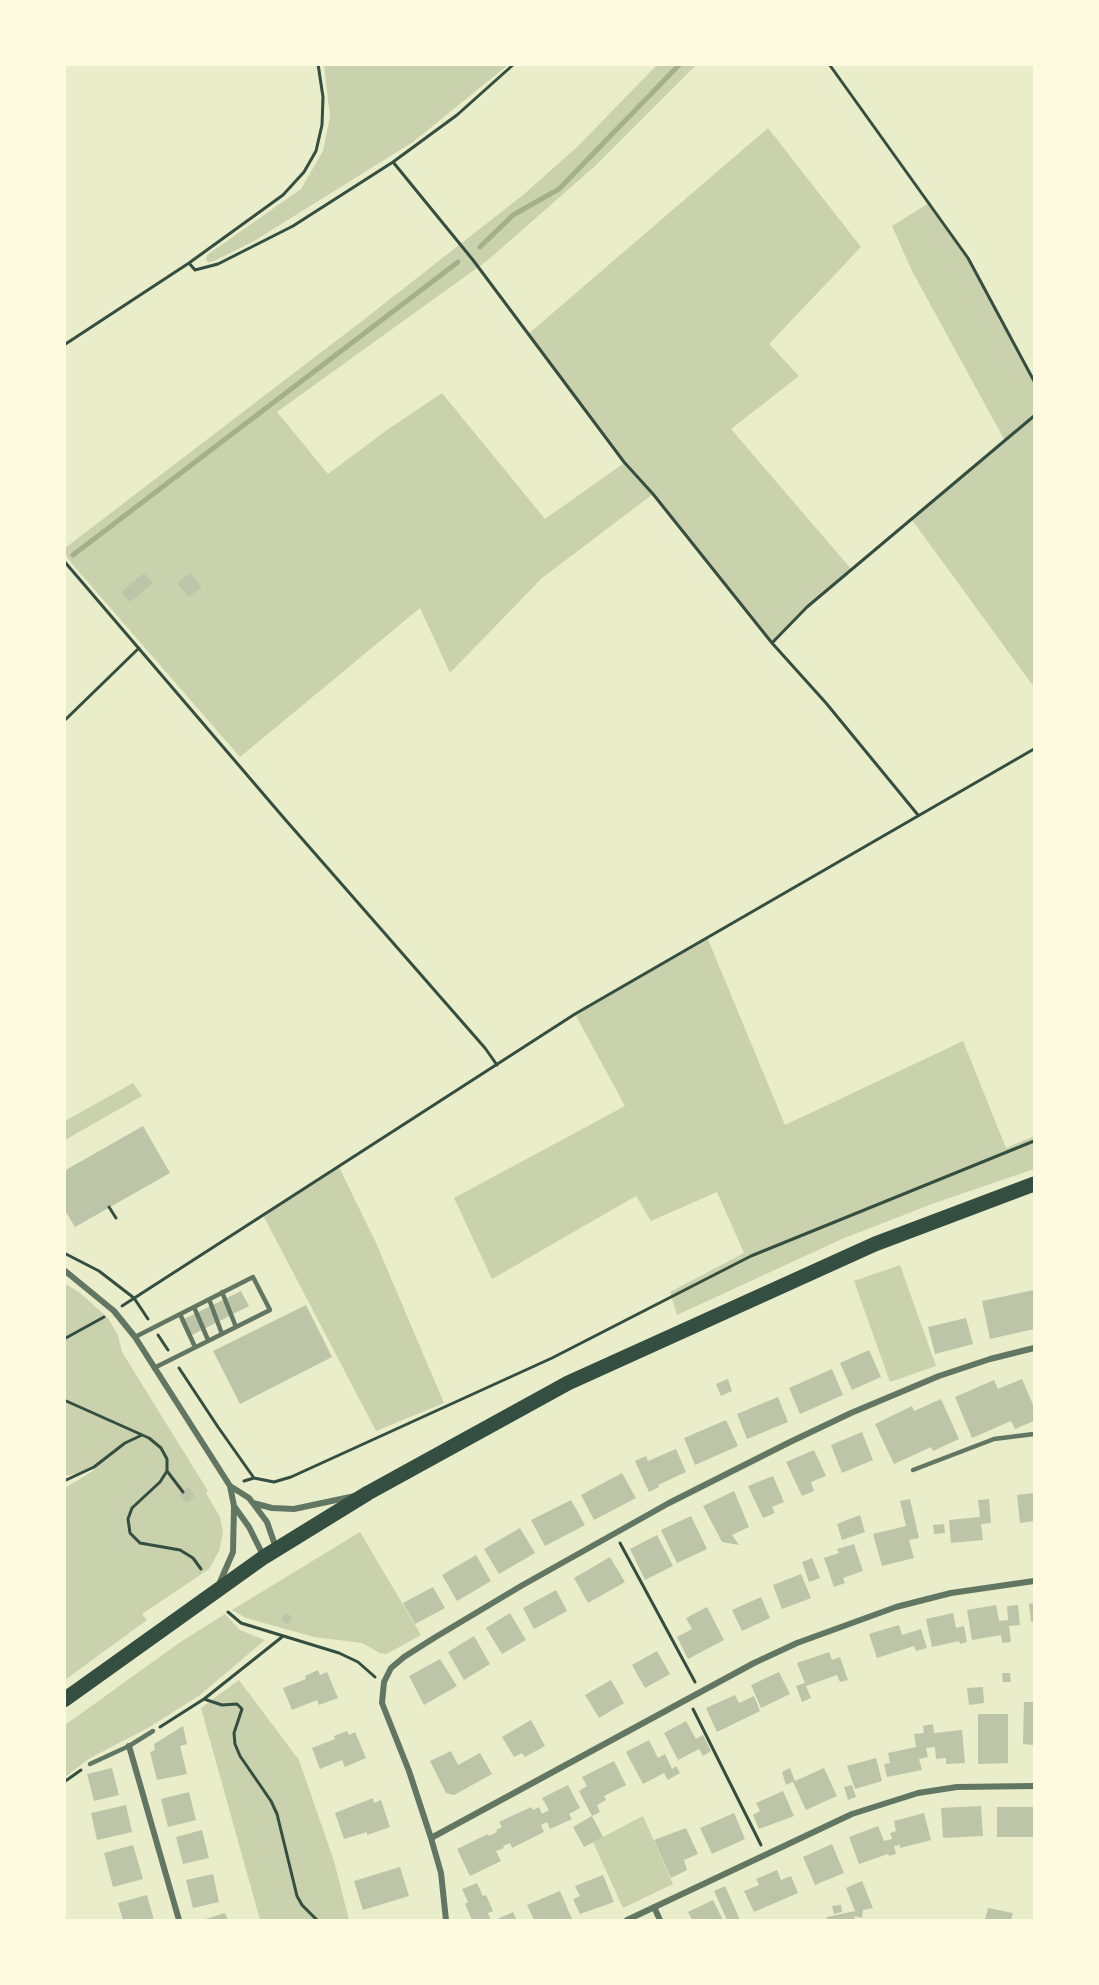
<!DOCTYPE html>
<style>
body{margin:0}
#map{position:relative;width:1099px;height:1985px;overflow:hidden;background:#e9edc9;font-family:"Roboto Serif",serif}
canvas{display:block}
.frame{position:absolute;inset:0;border:66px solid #fefae0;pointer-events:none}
</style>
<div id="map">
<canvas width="1099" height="1985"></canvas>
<div class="frame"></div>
</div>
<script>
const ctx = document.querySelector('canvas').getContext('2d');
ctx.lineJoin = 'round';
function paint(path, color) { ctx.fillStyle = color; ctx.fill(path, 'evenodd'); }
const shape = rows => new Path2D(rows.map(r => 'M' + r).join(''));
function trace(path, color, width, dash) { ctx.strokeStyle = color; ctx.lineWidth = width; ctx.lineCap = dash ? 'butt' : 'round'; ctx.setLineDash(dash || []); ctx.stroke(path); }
const green = shape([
 [324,65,508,65,413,142,254,241,214,261,208,262,206,260,207,255,301,189,323,151,330,117],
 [657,65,696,65,595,166,488,260,277,412,328,474,387,430,442,393,545,519,624,463,527,335,768,128,861,247,769,344,799,376,731,429,852,570,807,607,772,643,653,494,542,578,450,673,420,608,240,757,73,565,65,554,65,548,362,321,523,195,577,147],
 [929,203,968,258,1034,381,1034,687,912,520,1005,441,912,271,892,226],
 [707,937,785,1125,963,1041,1006,1148,1034,1136,1034,1169,932,1204,842,1239,677,1315,670,1292,744,1253,717,1192,651,1221,636,1196,492,1279,454,1198,625,1106,575,1014],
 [133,1083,142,1096,65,1140,65,1121],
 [339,1167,376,1243,444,1403,376,1431,263,1215],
 [900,1265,936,1366,890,1382,854,1281],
 [65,1284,79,1292,108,1318,118,1335,122,1352,208,1491,206,1493,220,1517,223,1533,219,1551,209,1569,142,1614,147,1620,65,1680,65,1488,96,1469,65,1476],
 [360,1532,421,1635,394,1650,386,1654,380,1653,362,1643,314,1637,246,1618,232,1610],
 [225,1614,240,1630,265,1640,200,1695,148,1728,90,1758,65,1777,65,1725,179,1643],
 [239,1680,299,1760,334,1861,349,1920,260,1920,201,1708],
 [643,1816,673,1884,623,1908,593,1842]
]);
const stream = shape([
 [480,247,513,215,559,189,680,64],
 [73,555,458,262]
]);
const building = shape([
 [144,573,153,583,130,602,121,592],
 [190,573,201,587,189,597,177,583],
 [143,1126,170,1173,75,1227,64,1209,64,1171],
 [1034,1290,1034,1329,990,1339,982,1301],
 [241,1291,249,1306,188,1337,180,1321],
 [306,1305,332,1357,240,1404,213,1351],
 [966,1318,973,1344,935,1354,928,1327],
 [869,1350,881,1377,852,1390,840,1363],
 [832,1369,843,1395,800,1414,789,1388],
 [728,1379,732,1391,721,1396,716,1384],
 [1022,1379,1034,1407,1034,1421,1015,1429,1011,1421,972,1438,955,1397,994,1380,998,1389],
 [778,1397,788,1422,747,1439,737,1414],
 [941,1399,959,1439,933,1451,931,1447,894,1464,875,1424,912,1406,914,1411],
 [726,1420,738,1446,695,1465,684,1438],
 [862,1432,873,1460,842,1473,831,1445],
 [676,1449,686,1472,658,1485,659,1487,649,1492,635,1461,646,1456,648,1461],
 [814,1450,826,1476,811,1482,814,1491,802,1496,786,1462],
 [622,1473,636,1498,594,1520,581,1495],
 [773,1476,784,1502,772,1507,775,1513,763,1518,748,1486],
 [188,1487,195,1496,187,1503,179,1495],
 [734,1491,749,1527,732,1535,739,1545,722,1542,703,1506],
 [1034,1493,1034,1521,1020,1523,1017,1495],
 [910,1499,919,1538,909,1540,914,1558,882,1566,873,1534,906,1526,900,1501],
 [989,1499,991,1523,981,1524,983,1540,951,1543,949,1520,980,1517,978,1500],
 [571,1500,585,1525,545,1546,531,1520],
 [860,1515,865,1532,842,1540,837,1524],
 [691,1516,707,1549,677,1563,661,1530],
 [944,1524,945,1533,934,1534,933,1525],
 [520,1528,535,1553,499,1574,484,1549],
 [657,1535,673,1566,645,1580,630,1549],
 [854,1544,863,1571,843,1578,845,1583,834,1587,824,1558,839,1553,837,1549],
 [476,1555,491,1581,457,1601,442,1575],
 [610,1557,625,1582,588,1603,574,1578],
 [812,1558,820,1578,809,1582,802,1562],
 [801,1574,811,1598,782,1609,773,1585],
 [433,1587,445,1608,415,1624,403,1603],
 [556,1590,567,1611,534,1629,523,1608],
 [761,1597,770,1618,742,1631,732,1610],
 [1034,1603,1034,1622,1031,1622,1029,1604],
 [996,1605,999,1621,1008,1620,1007,1606,1018,1605,1020,1625,1009,1626,1011,1642,1002,1643,1001,1635,972,1640,967,1610],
 [707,1607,724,1640,688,1659,677,1637,692,1629,686,1618],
 [287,1613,293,1618,287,1624,281,1619],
 [510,1613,526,1640,502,1654,486,1628],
 [953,1613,956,1628,964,1626,967,1642,960,1644,959,1641,932,1647,926,1619],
 [899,1625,902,1635,921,1629,927,1648,916,1651,914,1646,877,1658,869,1634],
 [474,1636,490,1664,464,1680,448,1652],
 [657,1651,670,1674,645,1688,632,1665],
 [829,1652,832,1660,840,1657,848,1680,840,1682,837,1675,806,1686,811,1698,802,1702,796,1686,805,1683,797,1663],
 [440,1659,457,1686,424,1705,409,1676],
 [318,1670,320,1675,327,1672,338,1698,319,1705,317,1700,292,1710,283,1688,306,1679,305,1676],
 [779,1672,790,1694,761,1708,751,1685],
 [1002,1673,1010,1673,1011,1682,1003,1682],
 [611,1680,624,1703,599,1718,585,1695],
 [983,1687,984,1703,969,1705,967,1688],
 [735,1695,739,1703,754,1696,760,1711,717,1732,706,1708],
 [1024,1702,1034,1702,1034,1745,1023,1744],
 [978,1714,1008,1714,1008,1763,978,1764],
 [531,1720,545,1746,525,1757,522,1753,514,1757,502,1737],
 [686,1721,696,1739,703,1735,711,1751,703,1756,699,1749,678,1760,664,1733],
 [933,1724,934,1733,962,1730,965,1763,946,1764,946,1758,936,1759,935,1747,926,1748,928,1757,919,1759,922,1770,887,1777,884,1764,890,1763,888,1753,916,1747,914,1734,924,1733,923,1726],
 [183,1726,187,1744,180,1746,187,1774,157,1780,150,1752,155,1750,154,1744],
 [347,1731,349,1735,355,1732,366,1758,345,1767,342,1760,320,1769,312,1748,335,1739,334,1736],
 [649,1740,658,1758,665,1754,672,1769,676,1766,680,1773,668,1780,664,1773,643,1784,626,1752],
 [451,1751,458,1765,480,1753,492,1774,454,1795,446,1793,430,1761],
 [876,1758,882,1781,855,1789,847,1766],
 [614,1761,626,1785,604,1796,606,1800,597,1805,600,1812,592,1816,579,1791,587,1786,582,1777],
 [112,1768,119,1795,94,1801,87,1774],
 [790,1768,795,1781,786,1785,782,1772],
 [824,1768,837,1796,806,1810,793,1782],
 [568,1785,580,1808,569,1814,572,1819,550,1829,547,1822,541,1825,544,1832,512,1848,510,1843,503,1846,504,1848,496,1851,501,1861,470,1876,457,1849,488,1834,489,1836,497,1832,496,1830,502,1827,499,1822,531,1807,533,1810,539,1807,542,1814,549,1810,542,1798],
 [852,1785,856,1797,848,1800,844,1787],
 [783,1791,794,1816,759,1829,753,1815,760,1811,756,1803],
 [189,1792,196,1820,168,1827,161,1799],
 [373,1798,374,1803,381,1800,390,1827,367,1835,367,1832,344,1839,335,1813],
 [126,1805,132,1832,97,1840,91,1813],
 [981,1806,983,1836,943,1838,941,1808],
 [997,1807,1034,1807,1034,1837,997,1837],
 [734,1813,745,1839,712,1854,700,1828],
 [924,1813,931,1840,900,1848,900,1845,894,1846,896,1854,889,1856,888,1854,859,1864,849,1837,878,1826,884,1841,892,1839,890,1833,896,1831,894,1821],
 [592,1816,603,1837,584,1847,573,1827],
 [686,1828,698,1854,684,1860,687,1870,671,1878,654,1840],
 [202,1830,209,1858,183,1864,176,1837],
 [832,1844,844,1873,815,1885,803,1857],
 [133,1845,143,1879,113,1887,104,1853],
 [400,1867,409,1896,363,1910,354,1881],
 [777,1870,781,1880,791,1876,798,1893,754,1912,744,1891,759,1885,756,1879],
 [213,1874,219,1902,193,1908,186,1880],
 [603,1875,614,1902,580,1914,573,1899,580,1896,575,1886],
 [862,1881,873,1908,863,1910,862,1918,855,1916,854,1920,826,1920,827,1917,855,1911,846,1888],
 [477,1883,483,1896,486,1895,493,1911,488,1913,491,1920,472,1920,465,1904,468,1902,462,1889],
 [725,1886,737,1913,740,1920,727,1920,714,1891],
 [560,1891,572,1919,534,1920,527,1905],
 [147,1895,154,1920,123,1920,118,1903],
 [713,1900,723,1920,692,1920,688,1912],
 [841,1905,842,1912,834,1914,832,1906],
 [988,1908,1013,1913,1011,1920,985,1920],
 [513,1912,517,1920,495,1920],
 [225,1913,228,1920,202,1920]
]);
const path = shape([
 [829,64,968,258,1034,381],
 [393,162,473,260,624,462,653,494,772,643,826,703,918,815],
 [189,263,195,270,218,264,293,226,393,162,457,115,514,64],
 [64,345,189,263,283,195,304,172,316,151,322,125,323,97,318,64],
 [64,561,283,817,485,1048,497,1065],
 [772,643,807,607,1034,416],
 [64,721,139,648],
 [109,1207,116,1218],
 [64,1253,99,1271,134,1298,148,1319],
 [122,1306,575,1014,1034,749],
 [158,1335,168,1350],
 [64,1339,104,1317],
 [179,1368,218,1427,254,1478],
 [64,1400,149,1438,161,1448,167,1459,167,1471,160,1482,132,1508,128,1519,130,1533,140,1543,180,1550,193,1558,201,1569],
 [167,1471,183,1492],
 [64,1481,94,1467,125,1443,142,1435],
 [244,1481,254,1478,274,1482,291,1477,552,1358,751,1256,1034,1141],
 [620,1543,695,1682],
 [228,1612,241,1623,339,1653,358,1662,375,1677],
 [204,1699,222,1705,237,1704,242,1709,234,1733,235,1744,240,1756,271,1801,277,1814,297,1896,302,1905,317,1920],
 [693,1709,761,1845],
 [160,1727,204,1699,282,1637],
 [64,1782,81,1770]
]);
const service = shape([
 [222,1292,236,1327],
 [209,1299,222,1334],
 [194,1307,208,1340],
 [180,1314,195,1347],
 [135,1337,253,1277,270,1310,154,1368],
 [913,1470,994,1439,1034,1434],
 [90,1764,129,1746,153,1731]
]);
const minor = shape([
 [64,1270,114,1311,135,1337,230,1486,234,1506,233,1552,220,1582],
 [230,1486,249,1498,267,1522,276,1548],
 [253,1503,272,1508,294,1509,355,1496],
 [234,1506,249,1527,264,1557],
 [129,1746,179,1920],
 [431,1838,754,1663,797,1643,896,1607,951,1593,1034,1581],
 [654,1907,660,1920],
 [446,1920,441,1873,431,1838,409,1771,382,1703,384,1682,391,1668,404,1657,434,1638,521,1586,669,1503,790,1442,851,1413,939,1376,990,1359,1034,1348],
 [627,1920,852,1814,918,1793,957,1787,1034,1786]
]);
const primary = shape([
 [64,1700,264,1557,368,1493,568,1383,875,1244,1034,1184]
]);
paint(green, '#cad2ad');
trace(stream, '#a3b18a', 5);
paint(building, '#bcc5a7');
trace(path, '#344e41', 3);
trace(service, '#617663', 4.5);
trace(minor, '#617663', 6);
trace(primary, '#344e41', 15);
</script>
